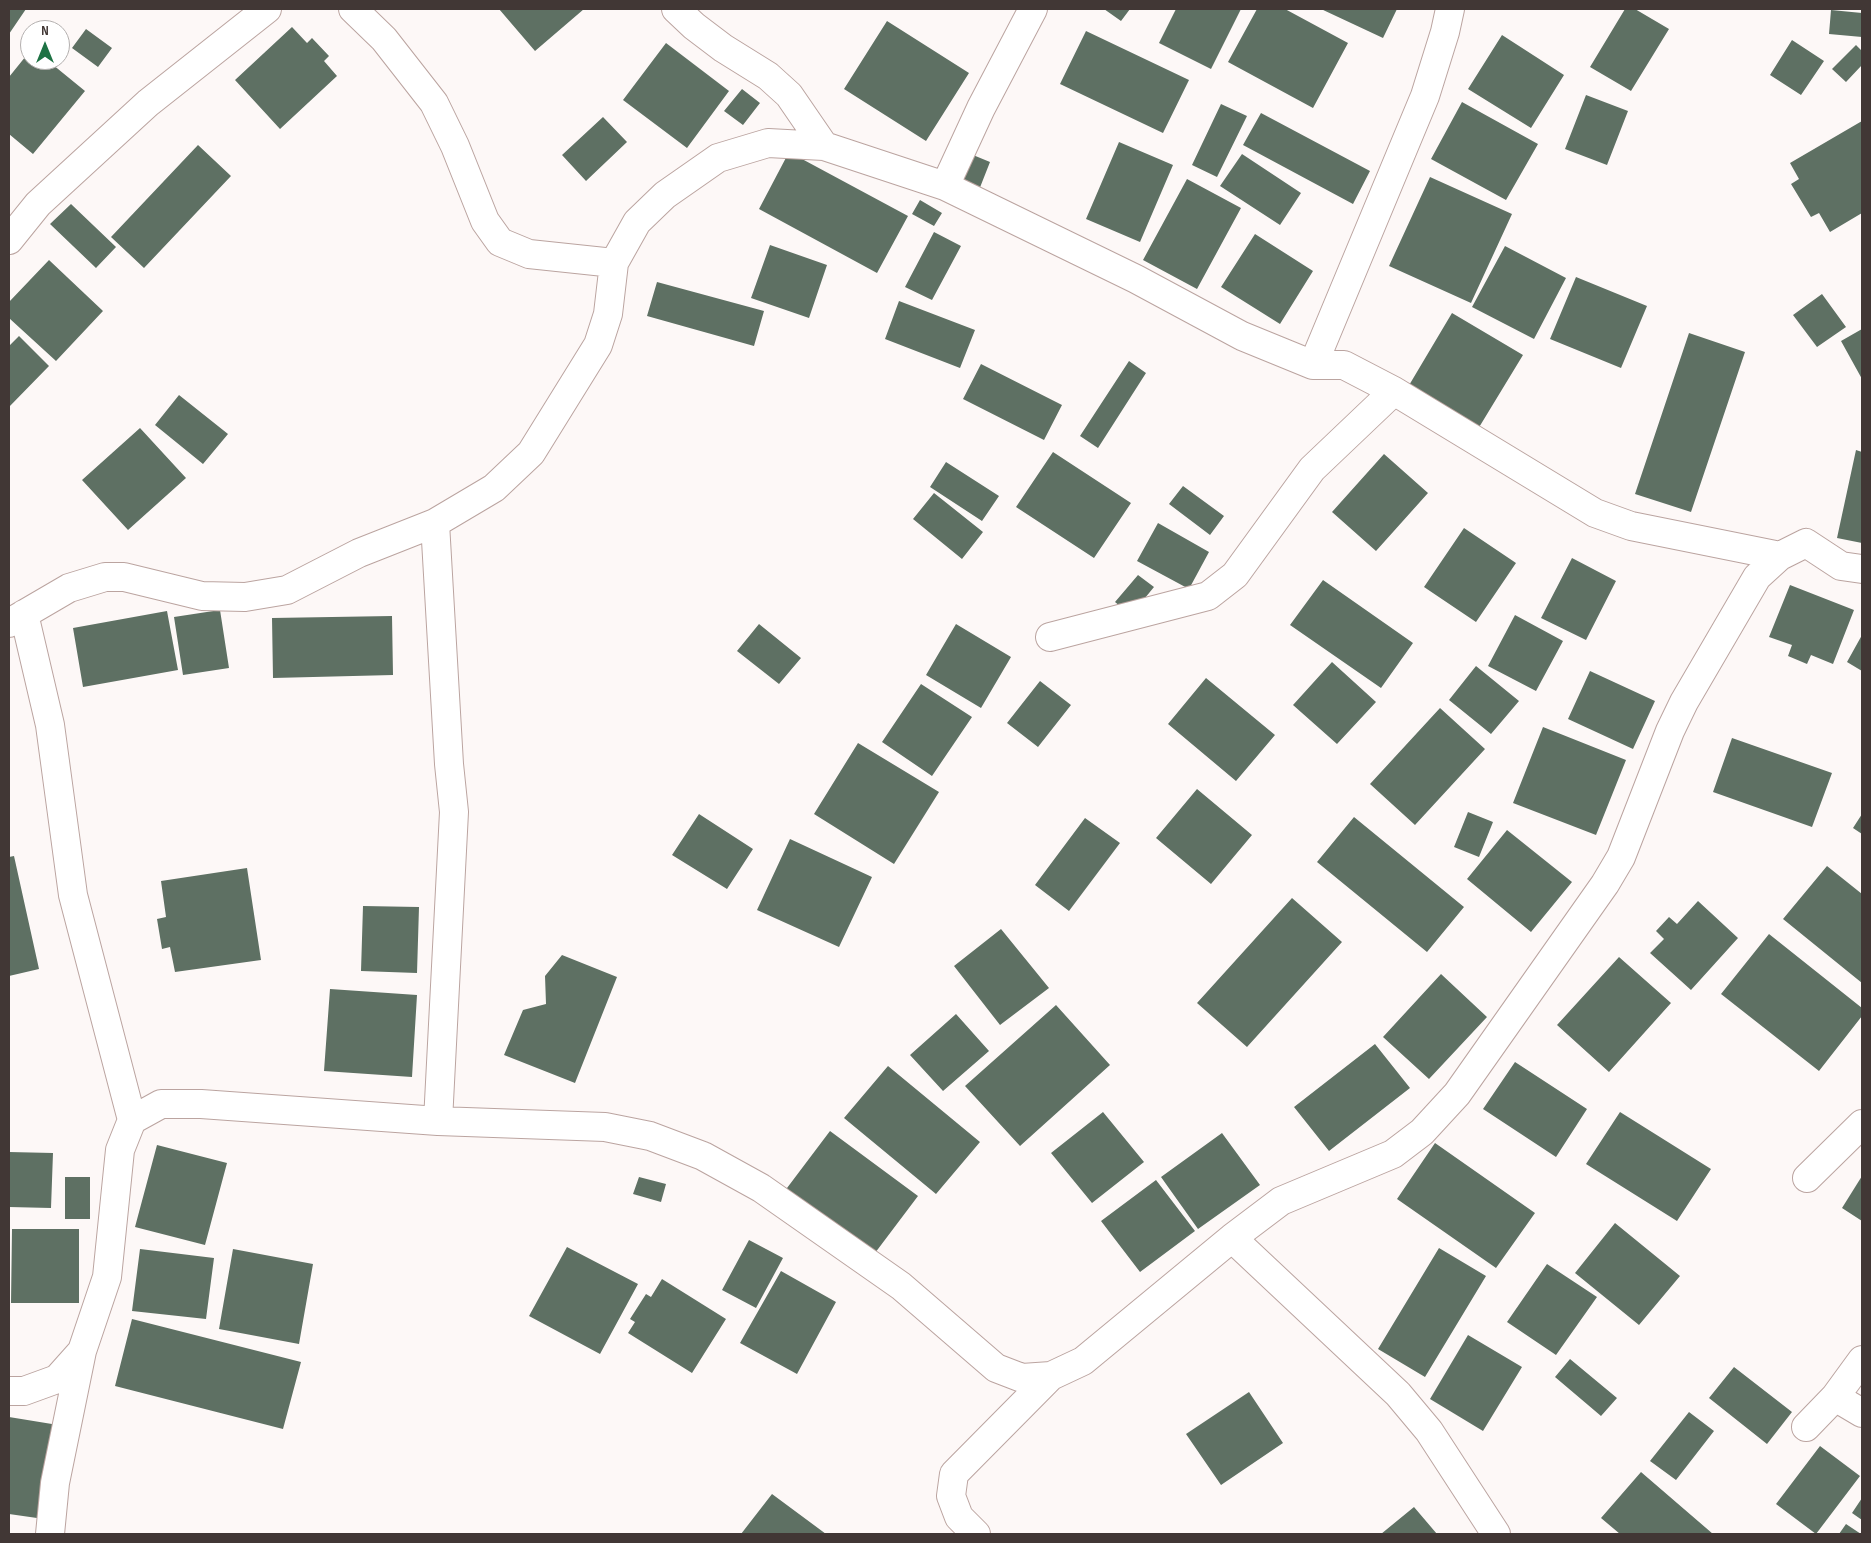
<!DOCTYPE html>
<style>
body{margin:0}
#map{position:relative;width:1871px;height:1543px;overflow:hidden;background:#fdf8f7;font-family:"Sofia Sans Condensed",sans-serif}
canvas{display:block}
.frame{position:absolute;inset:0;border:10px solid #413735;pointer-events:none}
.north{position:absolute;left:20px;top:20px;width:50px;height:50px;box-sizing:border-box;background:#fff;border:1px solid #b3afae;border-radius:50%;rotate:0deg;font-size:14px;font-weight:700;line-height:20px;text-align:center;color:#413735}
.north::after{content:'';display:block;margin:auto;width:18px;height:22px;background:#1e7244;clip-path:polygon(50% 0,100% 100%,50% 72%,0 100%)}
</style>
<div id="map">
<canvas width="1871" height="1543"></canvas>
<div class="frame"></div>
<div class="north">N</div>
</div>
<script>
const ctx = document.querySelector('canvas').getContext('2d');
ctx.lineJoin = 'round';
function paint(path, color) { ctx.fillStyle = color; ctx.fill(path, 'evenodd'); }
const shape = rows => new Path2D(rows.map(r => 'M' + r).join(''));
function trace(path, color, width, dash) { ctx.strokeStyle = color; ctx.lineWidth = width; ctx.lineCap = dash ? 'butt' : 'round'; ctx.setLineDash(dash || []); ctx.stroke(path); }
const building = shape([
 [9,9,26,9,9,34],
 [499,9,584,9,535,51],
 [1104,9,1130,9,1121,21],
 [1176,9,1241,9,1211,69,1159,43],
 [1257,9,1285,9,1348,43,1313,108,1228,62],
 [1321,9,1397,9,1383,38],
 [1625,9,1635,9,1669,29,1631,91,1590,67],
 [1831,10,1862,13,1862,37,1829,34],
 [887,21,969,73,926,141,844,89],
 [292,27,307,43,312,38,329,56,324,61,337,76,280,129,235,80],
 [86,29,112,48,98,67,72,48],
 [1086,31,1189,80,1163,133,1060,84],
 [1502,35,1564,75,1531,128,1468,89],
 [1792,40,1824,61,1801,95,1770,75],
 [666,43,729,91,687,148,623,100],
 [1856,45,1862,51,1862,65,1846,82,1832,69],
 [30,51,30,60,47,60,85,91,33,154,9,134,9,77],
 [742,89,760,103,743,125,724,111],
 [1586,95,1628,111,1607,165,1565,149],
 [1462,102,1538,144,1506,200,1431,159],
 [1221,104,1247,116,1217,177,1192,165],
 [1261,113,1370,171,1353,204,1243,145],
 [603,117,627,142,586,181,562,155],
 [1862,121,1862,213,1830,232,1819,213,1811,217,1791,184,1799,179,1790,163],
 [1119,142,1173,165,1140,242,1086,219],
 [198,145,231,176,144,268,111,237],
 [789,152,908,216,877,273,759,209],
 [1242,154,1301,193,1280,225,1220,186],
 [973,155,990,162,979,190,962,183],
 [1430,177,1512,214,1471,303,1389,266],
 [1187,179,1241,208,1197,289,1143,260],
 [920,200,942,213,934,226,912,214],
 [71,204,116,247,96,268,50,224],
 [934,232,961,246,932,300,905,287],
 [1255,234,1313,271,1280,324,1221,287],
 [770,245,827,265,809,318,751,298],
 [1505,246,1566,278,1534,339,1472,307],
 [49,260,103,311,56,361,9,318,9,302],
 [1576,277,1647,306,1621,368,1550,339],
 [657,282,764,311,754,346,647,316],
 [1822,294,1846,327,1817,347,1793,315],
 [899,301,975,330,960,368,885,339],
 [1452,313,1523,355,1478,429,1408,387],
 [1862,329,1862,379,1841,341],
 [1689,333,1745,352,1691,512,1635,494],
 [19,336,49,366,9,407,9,346],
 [1129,361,1146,373,1098,448,1080,436],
 [981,364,1062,405,1044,440,963,399],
 [179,395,228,434,203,464,155,425],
 [140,428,186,478,128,530,82,480],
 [1856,450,1862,452,1862,543,1837,538],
 [1053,452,1131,503,1094,558,1016,507],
 [1384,454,1428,493,1376,551,1332,512],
 [946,462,999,496,982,521,930,487],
 [1183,486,1224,516,1210,535,1169,504],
 [934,493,983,532,962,559,913,519],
 [1158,523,1209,552,1189,589,1137,561],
 [1464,528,1516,563,1476,622,1424,587],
 [1572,558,1616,581,1586,640,1541,618],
 [1138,575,1154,587,1131,615,1115,602],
 [1323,580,1413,643,1381,688,1290,625],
 [1790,585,1854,610,1833,664,1811,655,1807,664,1788,656,1792,645,1769,637],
 [220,610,229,668,183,675,174,617],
 [167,611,178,670,83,687,73,628],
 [1515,615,1563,641,1536,691,1488,666],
 [392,616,393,675,273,678,272,618],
 [759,624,801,658,779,684,737,651],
 [956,624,1011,657,981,708,926,675],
 [1862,635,1862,671,1847,662],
 [1332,662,1376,702,1337,744,1293,705],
 [1476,666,1519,701,1491,734,1449,700],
 [1590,671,1655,701,1633,749,1568,719],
 [1206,678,1275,735,1236,781,1168,724],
 [1040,681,1071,705,1038,747,1007,723],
 [921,684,972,717,932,776,882,742],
 [1440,708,1485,749,1415,825,1370,784],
 [1543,727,1626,760,1596,835,1513,803],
 [1732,738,1832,773,1812,827,1713,792],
 [858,743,939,792,894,864,814,814],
 [1197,789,1252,835,1211,884,1156,838],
 [1468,812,1493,822,1479,857,1454,847],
 [699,814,753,849,727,889,672,855],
 [1862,814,1862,834,1853,828],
 [1354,817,1464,907,1427,952,1317,862],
 [1085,818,1120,843,1069,911,1035,885],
 [1507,830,1572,882,1531,932,1467,879],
 [790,839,872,877,839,947,757,910],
 [14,856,39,969,9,976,9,857],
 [1827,866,1862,894,1862,983,1783,919],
 [247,868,261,960,175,972,170,947,162,949,157,919,166,917,161,881],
 [1292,898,1342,942,1247,1047,1197,1003],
 [1698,901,1738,938,1691,990,1650,953,1664,939,1656,931,1669,917,1677,924],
 [363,906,419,907,417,973,361,971],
 [1001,929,1049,988,1000,1025,954,966],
 [1769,934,1862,1008,1862,1016,1819,1071,1721,994],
 [562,955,617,977,575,1083,504,1055,523,1010,546,1004,545,976],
 [1619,957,1671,1003,1609,1072,1557,1025],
 [1441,974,1487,1017,1429,1079,1383,1037],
 [330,989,417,995,412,1077,324,1071],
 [1056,1005,1110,1065,1020,1146,965,1086],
 [956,1014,989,1051,943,1091,910,1055],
 [1375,1044,1410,1088,1329,1151,1294,1107],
 [1515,1062,1587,1109,1556,1157,1483,1109],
 [888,1066,980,1142,936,1194,844,1118],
 [1103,1112,1144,1162,1092,1203,1051,1153],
 [1620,1112,1711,1169,1677,1221,1586,1164],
 [830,1131,918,1196,872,1257,784,1192],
 [1222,1133,1260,1185,1198,1229,1161,1177],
 [1435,1143,1535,1213,1496,1268,1397,1199],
 [157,1145,227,1163,205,1245,135,1227],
 [9,1152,53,1153,51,1208,9,1207],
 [1862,1176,1862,1221,1842,1208],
 [65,1177,90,1177,90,1219,65,1219],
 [639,1177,666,1184,661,1202,633,1194],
 [1156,1180,1195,1231,1140,1272,1101,1221],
 [1615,1223,1680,1276,1639,1325,1575,1273],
 [12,1229,79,1229,79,1303,11,1303],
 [749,1240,783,1258,756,1308,722,1290],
 [567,1247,638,1284,600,1354,529,1316],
 [1439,1248,1486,1276,1425,1377,1378,1349],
 [140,1249,214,1258,206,1319,132,1311],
 [233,1249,313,1264,299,1344,219,1329],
 [1547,1264,1597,1297,1556,1355,1507,1322],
 [781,1271,836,1302,797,1374,740,1343],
 [662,1279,726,1319,692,1373,628,1333,635,1322,630,1319,646,1294,651,1297],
 [132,1319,301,1362,283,1429,115,1386],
 [1468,1335,1522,1367,1483,1431,1430,1399],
 [1570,1359,1617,1398,1601,1416,1555,1377],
 [1734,1367,1792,1412,1767,1444,1709,1398],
 [1249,1392,1283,1443,1221,1485,1186,1434],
 [1689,1412,1714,1431,1676,1480,1650,1461],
 [9,1417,58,1425,44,1519,9,1514],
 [1820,1446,1860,1476,1816,1534,1776,1504],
 [1641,1472,1713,1534,1620,1534,1601,1518],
 [772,1494,826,1534,741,1534],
 [1862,1498,1862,1520,1852,1513],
 [1414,1507,1437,1534,1381,1534],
 [1846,1524,1861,1534,1839,1534]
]);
const minor = shape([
 [353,9,384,39,434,103,455,146,485,221,500,242,529,254,614,263],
 [676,9,694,26,723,48,768,76,789,95,824,146],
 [945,186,981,108,1033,9],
 [9,240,38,204,148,103,267,9],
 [1313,365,1425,96,1445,32,1450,9],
 [435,523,449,764,454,812,438,1121],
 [24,614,50,725,73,895,132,1120],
 [9,623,69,588,105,577,124,577,202,596,245,597,287,590,359,553,435,523,494,488,531,453,598,345,608,314,614,263,637,222,665,195,718,158,768,143,824,146,945,186,1136,279,1242,336,1313,365,1344,365,1394,391,1595,513,1631,526,1780,556],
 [1050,637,1208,596,1235,575,1312,469,1394,391],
 [1807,1178,1862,1124],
 [1232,1238,1398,1394,1429,1431,1496,1534],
 [9,1391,24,1391,57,1379,82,1351],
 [1835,1397,1862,1413],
 [1806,1427,1835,1397,1862,1360],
 [50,1534,55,1483,82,1351,107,1277,120,1150,132,1120,161,1104,201,1104,438,1121,605,1127,650,1136,703,1156,761,1188,901,1286,996,1368,1022,1378,1051,1376,1083,1361,1232,1238,1281,1201,1393,1154,1422,1132,1457,1094,1605,884,1621,857,1670,731,1684,702,1757,577,1780,556,1806,543,1841,566,1862,569],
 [976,1534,959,1517,951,1496,954,1474,1051,1376]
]);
paint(building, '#5e7063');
trace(minor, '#bba4a0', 30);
trace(minor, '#fff', 28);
</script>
